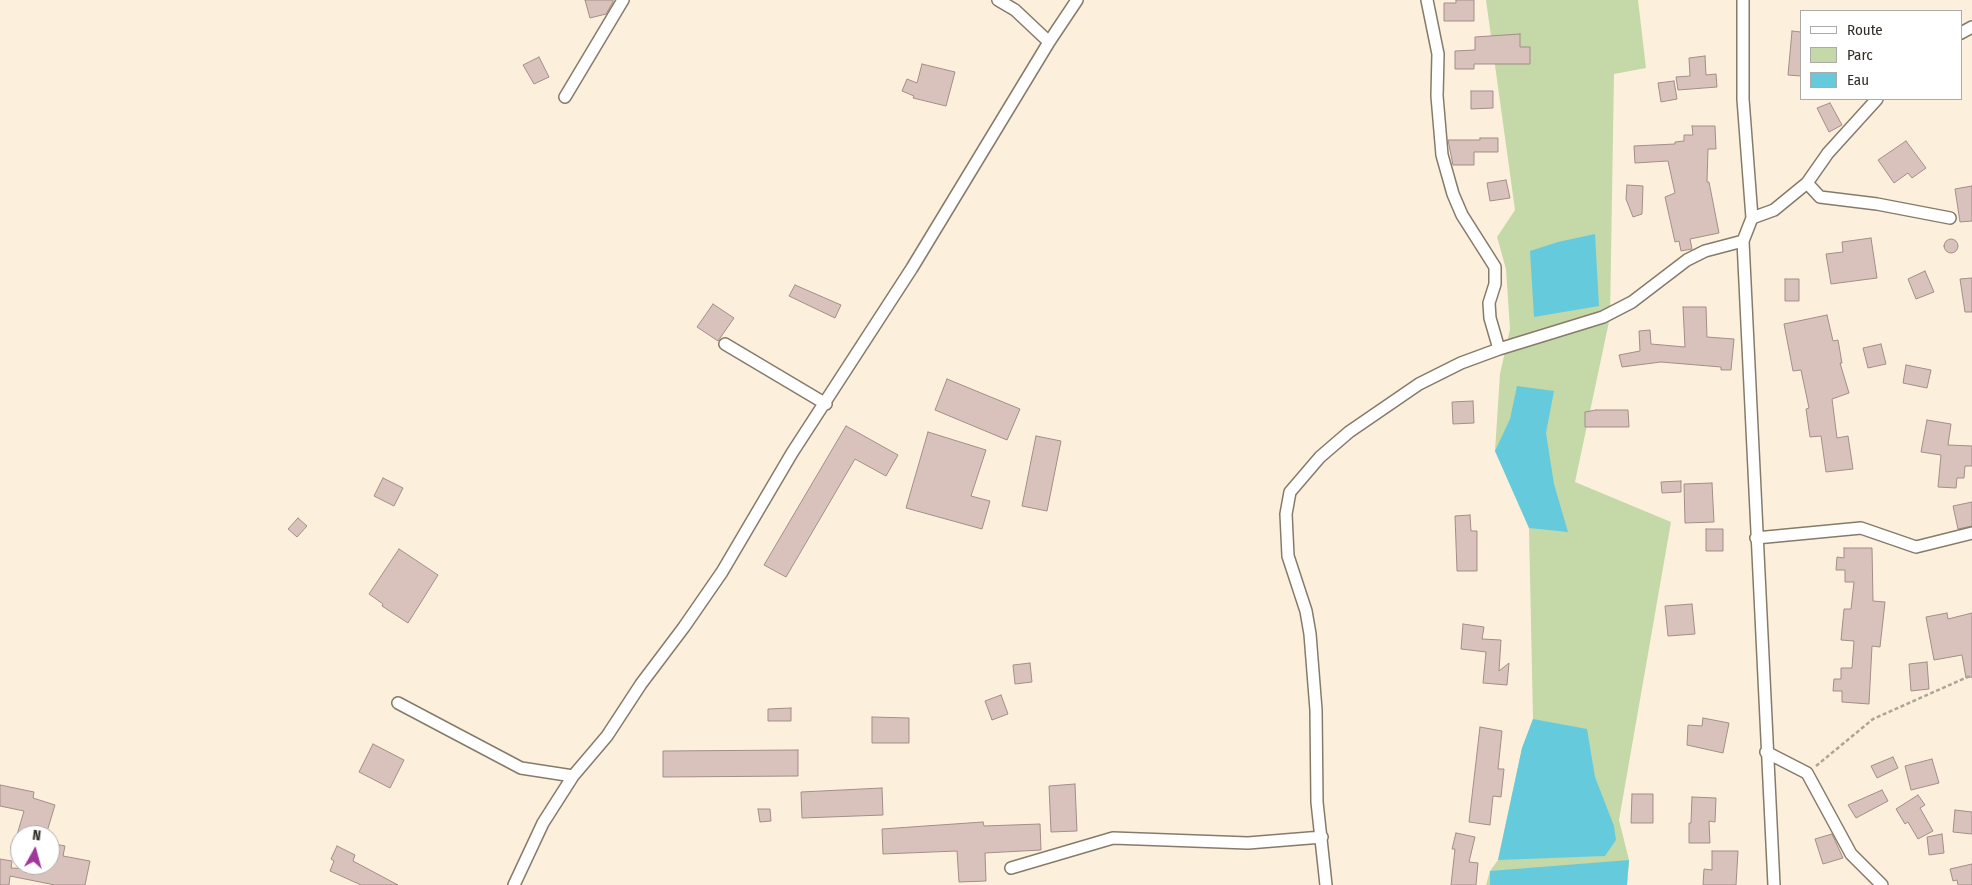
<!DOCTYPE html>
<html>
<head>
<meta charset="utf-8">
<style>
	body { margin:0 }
	#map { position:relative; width:1972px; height:885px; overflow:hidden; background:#fcf0dd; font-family:"Fira Sans Condensed",sans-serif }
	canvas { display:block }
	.legend { position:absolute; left:1800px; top:10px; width:162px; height:90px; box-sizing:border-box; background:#fff; border:1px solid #adaba8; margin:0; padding:6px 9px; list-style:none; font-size:15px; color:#322d26 }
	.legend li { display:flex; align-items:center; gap:10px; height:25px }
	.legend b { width:25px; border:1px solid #adaba8 }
	.north { position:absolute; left:10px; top:825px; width:50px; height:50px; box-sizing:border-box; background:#fff; border:1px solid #adaba8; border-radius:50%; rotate:7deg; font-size:14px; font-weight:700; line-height:20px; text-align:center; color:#322d26 }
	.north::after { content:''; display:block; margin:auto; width:18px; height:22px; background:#a0389b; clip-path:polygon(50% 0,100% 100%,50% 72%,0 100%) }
</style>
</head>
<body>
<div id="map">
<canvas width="1972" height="885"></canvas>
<ul class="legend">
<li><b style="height:6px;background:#fff"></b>Route</li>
<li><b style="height:14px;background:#c5d8a7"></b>Parc</li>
<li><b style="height:14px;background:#65cbdc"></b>Eau</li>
</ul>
<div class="north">N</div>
</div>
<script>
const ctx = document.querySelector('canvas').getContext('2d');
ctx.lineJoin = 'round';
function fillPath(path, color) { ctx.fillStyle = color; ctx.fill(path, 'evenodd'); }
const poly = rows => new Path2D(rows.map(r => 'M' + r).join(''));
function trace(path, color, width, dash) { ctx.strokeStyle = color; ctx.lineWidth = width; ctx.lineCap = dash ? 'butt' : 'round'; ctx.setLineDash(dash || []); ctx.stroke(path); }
const green = poly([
	[1486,0,1638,0,1646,68,1614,74,1610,317,1575,482,1671,522,1619,820,1629,860,1627,885,1486,885,1490,871,1498,860,1522,748,1533,719,1529,528,1495,451,1500,374,1510,329,1506,269,1497,237,1515,210]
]);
const water = poly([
	[1595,234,1599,306,1534,317,1530,251,1558,242],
	[1517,386,1554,391,1546,433,1554,484,1568,532,1529,528,1495,451,1510,419],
	[1533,719,1587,729,1595,777,1614,826,1616,840,1605,856,1498,860,1522,748],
	[1629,860,1627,885,1490,885,1490,871]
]);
const building = poly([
	[585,0,613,0,613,2,606,14,590,18,585,0],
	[1456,0,1474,0,1474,21,1444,21,1444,3,1456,3,1456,0],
	[1792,31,1801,32,1801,76,1788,75,1792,31],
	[1520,34,1520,47,1530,47,1530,64,1474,64,1474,69,1455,69,1455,51,1475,50,1475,37,1520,34],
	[1705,56,1706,75,1716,74,1717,87,1678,90,1676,77,1690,76,1689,58,1705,56],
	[539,57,549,77,534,84,523,65,539,57],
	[922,64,955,72,946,106,913,98,914,96,902,91,907,79,917,83,922,64],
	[1674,81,1677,99,1661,102,1658,83,1674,81],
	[1471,91,1493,91,1493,108,1471,109,1471,91],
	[1830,103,1842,125,1829,132,1817,108,1830,103],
	[1692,126,1715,126,1716,149,1708,149,1707,182,1709,182,1719,233,1690,239,1692,249,1681,251,1679,241,1675,242,1665,197,1675,193,1668,161,1635,163,1634,146,1675,144,1675,142,1684,141,1684,135,1693,135,1692,126],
	[1480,138,1498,138,1498,152,1474,152,1474,165,1453,165,1448,140,1480,140,1480,138],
	[1906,141,1926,168,1912,178,1908,173,1894,183,1878,160,1906,141],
	[1506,180,1510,198,1490,201,1487,183,1506,180],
	[1627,185,1643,186,1642,214,1633,217,1626,199,1627,185],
	[1972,186,1972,221,1960,222,1955,189,1972,186],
	[1871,238,1877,278,1831,284,1826,254,1843,252,1842,242,1871,238],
	'1944 246a7 7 0 1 1 14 0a7 7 0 1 1-14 0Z',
	[1925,271,1934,292,1916,299,1908,279,1925,271],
	[1972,278,1972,312,1965,312,1960,279,1972,278],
	[1785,279,1799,279,1799,301,1785,301,1785,279],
	[795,285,841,305,835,318,789,296,795,285],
	[713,304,734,318,718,341,697,327,713,304],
	[1683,307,1706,307,1707,337,1734,339,1731,370,1721,370,1721,367,1661,362,1622,367,1619,355,1640,351,1639,331,1650,330,1651,344,1685,347,1683,307],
	[1827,315,1833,341,1838,340,1842,363,1840,363,1849,393,1832,399,1837,438,1848,436,1853,469,1826,472,1821,436,1810,437,1806,409,1809,408,1801,370,1793,371,1784,324,1827,315],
	[1881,344,1886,364,1868,368,1863,348,1881,344],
	[1906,365,1931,370,1927,388,1903,383,1906,365],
	[947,379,1020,409,1007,440,935,410,947,379],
	[1473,401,1474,423,1453,424,1452,402,1473,401],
	[1596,410,1628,410,1629,427,1585,427,1585,412,1596,410],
	[1927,420,1951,424,1948,445,1972,446,1972,466,1965,466,1964,478,1957,478,1956,488,1938,487,1941,455,1921,452,1927,420],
	[846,426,898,455,886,476,855,459,786,577,764,565,846,426],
	[928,432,986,450,971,496,990,501,982,529,906,508,928,432],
	[1036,436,1061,441,1047,511,1022,506,1036,436],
	[383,478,403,488,394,506,374,496,383,478],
	[1681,481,1681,492,1662,493,1661,482,1681,481],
	[1712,483,1714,522,1685,523,1684,484,1712,483],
	[1972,502,1972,526,1958,529,1953,506,1972,502],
	[1470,515,1471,531,1477,531,1477,571,1457,571,1455,516,1470,515],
	[298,518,307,526,297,537,288,529,298,518],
	[1706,529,1723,529,1723,551,1706,551,1706,529],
	[1844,548,1872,548,1873,601,1885,602,1880,647,1872,646,1869,704,1842,702,1842,691,1833,691,1834,679,1841,679,1841,668,1852,668,1854,641,1841,640,1844,609,1851,609,1854,582,1845,582,1845,570,1836,570,1837,557,1844,558,1844,548],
	[399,549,438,575,408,623,382,606,383,604,369,594,399,549],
	[1692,604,1695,634,1668,636,1665,606,1692,604],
	[1947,613,1948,619,1972,613,1972,677,1966,678,1962,655,1934,660,1926,617,1947,613],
	[1463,624,1484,627,1482,639,1501,640,1499,671,1509,663,1507,685,1483,683,1486,652,1461,649,1463,624],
	[1927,662,1929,689,1911,691,1909,664,1927,662],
	[1030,663,1032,682,1015,684,1013,665,1030,663],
	[1001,695,1008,714,992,720,985,701,1001,695],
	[791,708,791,721,768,721,768,709,791,708],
	[872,717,909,718,909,743,872,743,872,717],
	[1703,718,1729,723,1723,753,1687,745,1688,725,1702,726,1703,718],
	[1480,727,1502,731,1498,769,1504,769,1501,797,1493,796,1490,825,1469,822,1480,727],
	[373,744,404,760,390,788,359,772,373,744],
	[798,750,798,776,663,777,663,751,798,750],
	[1893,757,1898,768,1877,778,1871,766,1893,757],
	[1932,759,1939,783,1911,790,1905,766,1932,759],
	[1075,784,1077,831,1051,832,1049,786,1075,784],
	[0,785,34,792,33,798,55,805,46,835,17,835,24,811,0,806,0,785],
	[882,788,883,815,802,818,801,792,882,788],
	[1882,790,1888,801,1856,818,1848,805,1882,790],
	[1632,794,1653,794,1653,823,1631,823,1632,794],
	[1918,795,1925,805,1920,808,1933,831,1918,839,1908,822,1905,824,1896,809,1918,795],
	[1692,797,1716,798,1715,822,1709,821,1710,843,1689,843,1689,823,1691,823,1692,797],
	[758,809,770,809,771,821,760,822,758,809],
	[1955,810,1972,812,1972,834,1953,832,1955,810],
	[983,822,984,826,1040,824,1041,850,985,853,986,881,959,882,957,851,883,854,882,829,983,822],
	[1456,833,1475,837,1469,862,1478,863,1476,885,1451,885,1455,849,1452,849,1456,833],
	[1832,834,1843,858,1823,864,1815,839,1832,834],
	[1942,834,1944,853,1929,855,1927,837,1942,834],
	[50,843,65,846,63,856,90,861,85,885,55,885,10,876,9,885,0,885,0,859,12,861,11,868,33,869,33,865,50,865,50,843],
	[337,846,355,855,353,861,398,885,361,885,330,871,334,861,331,859,337,846],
	[1712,851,1738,851,1736,885,1703,885,1704,869,1712,870,1712,851],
	[1972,864,1972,885,1958,885,1957,880,1953,881,1950,869,1972,864]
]);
const path = poly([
	[1816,766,1873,719,1972,675]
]);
const street = poly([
	[998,0,1015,10,1049,42],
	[1427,0,1438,54,1437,96,1442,155,1453,194,1462,215,1495,267,1495,284,1489,303,1490,318,1499,349],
	[1743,0,1743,99,1752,218,1743,241,1774,885],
	[1961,33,1972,27],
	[565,97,623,0],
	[1807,183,1820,197,1877,204,1950,218],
	[1752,218,1774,210,1807,183,1828,153,1877,99],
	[725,344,826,404],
	[1756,538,1861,528,1916,547,1972,533],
	[398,703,521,768,573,776],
	[1766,752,1807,773,1851,854,1882,885],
	[1011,868,1113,838,1248,843,1322,837],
	[514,885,543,823,573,776,607,736,641,684,684,627,722,572,792,453,912,268,1049,42,1077,0],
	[1326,885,1317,802,1316,710,1310,634,1306,611,1288,556,1286,514,1290,492,1320,457,1349,432,1419,384,1461,363,1499,349,1603,317,1632,302,1687,260,1705,251,1743,241]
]);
fillPath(green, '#c5d8a7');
fillPath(water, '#65cbdc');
fillPath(building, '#dac2bc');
trace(building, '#a38d88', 1);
trace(street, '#867b6a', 14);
trace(path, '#aea596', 2.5, [4, 2.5]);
trace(street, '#fff', 11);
</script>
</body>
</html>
